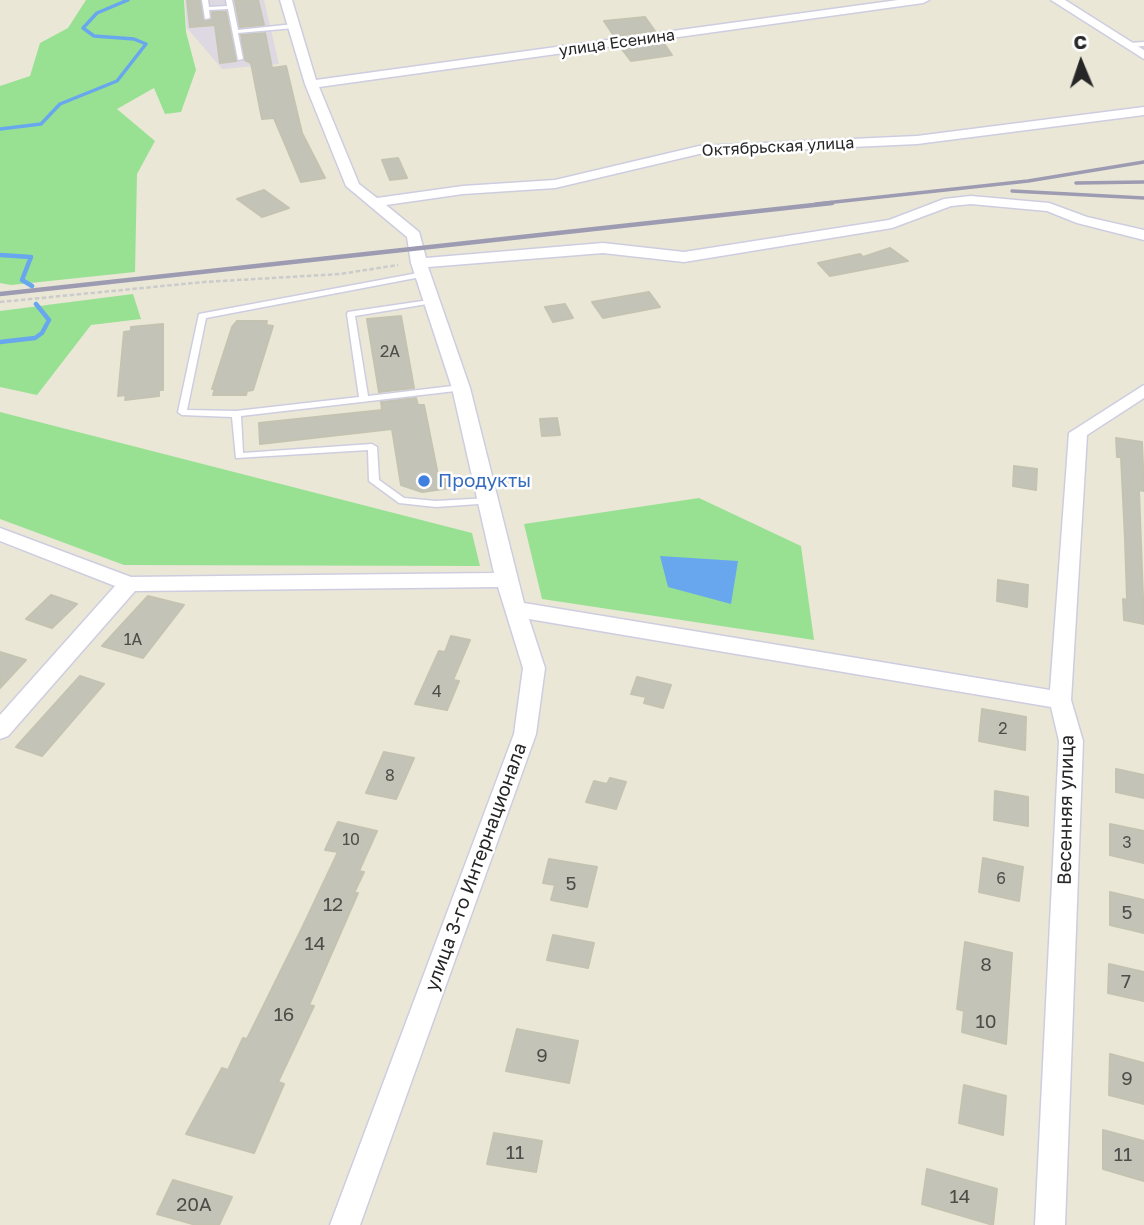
<!DOCTYPE html>
<html>
<head>
<meta charset="utf-8">
<style>
	body { margin:0 }
	#map { position:relative; width:1144px; height:1225px; overflow:hidden; background:#eae7d7; font-family:"Golos Text",sans-serif }
	canvas { display:block }
	.north { position:absolute; left:1046px; top:28px; width:70px; height:70px; -webkit-text-stroke:5px #fff; paint-order:stroke; rotate:358deg; font-size:19px; font-weight:700; line-height:28px; text-align:center; color:#262626 }
	.north::after { content:''; display:block; margin:auto; width:24px; height:32px; background:#262626; clip-path:polygon(50% 0,100% 100%,50% 72%,0 100%) }
</style>
</head>
<body>
<div id="map">
<canvas width="1144" height="1225"></canvas>
<div class="north">С</div>
</div>
<script>
const ctx = document.querySelector('canvas').getContext('2d');
ctx.lineJoin = 'round';
function fillPath(path, color) { ctx.fillStyle = color; ctx.fill(path, 'evenodd'); }
const poly = rows => new Path2D(rows.map(r => 'M' + r).join(''));
function trace(path, color, width, dash) { ctx.strokeStyle = color; ctx.lineWidth = width; ctx.lineCap = dash ? 'butt' : 'round'; ctx.setLineDash(dash || []); ctx.stroke(path); }
function drawText(font, color, halo, rows, align = 'center') {
  ctx.font = font + ' "Golos Text",sans-serif'; ctx.lineWidth = 5; ctx.setLineDash([]); ctx.textBaseline = 'middle'; ctx.strokeStyle = halo; ctx.fillStyle = color; for (const [text, x, y, turn = 0] of rows) {
    ctx.save(); ctx.translate(x, y); ctx.rotate((+turn || 0) * Math.PI / 180); ctx.textAlign = isNaN(turn) ? turn : align; if (halo) ctx.strokeText(text, 0, 0); ctx.fillText(text, 0, 0); ctx.restore();
  }
}
const industrial = poly([
	[185,0,264,0,279,64,222,69,187,28]
]);
const green = poly([
	[86,0,184,0,186,32,196,70,181,112,165,114,154,88,117,109,155,141,137,174,135,272,11,285,0,283,0,86,30,76,40,43,68,28],
	[133,294,141,319,91,325,37,395,0,387,0,311],
	[0,412,472,533,480,566,124,565,0,519],
	[699,498,801,546,814,640,542,599,524,524]
]);
const water = poly([
	[660,556,738,561,731,604,668,587]
]);
const streamFar1 = poly([
	[0,129,41,124,60,104,117,81,146,44,134,39,94,36,83,28,97,13,128,0]
]);
const stream = poly([
	[0,255,31,257,22,280,32,286],
	[0,342,35,338,42,333,49,320,36,304]
]);
const building = poly([
	[187,0,200,0,204,21,212,20,212,12,226,12,236,61,220,63,215,25,190,27,187,0],
	[235,0,258,0,264,25,240,27,235,0],
	[645,17,655,31,614,36,604,21,645,17],
	[265,33,272,68,286,66,302,133,325,178,301,182,274,118,262,119,251,63,245,60,241,35,265,33],
	[663,42,672,55,631,61,621,48,663,42],
	[398,158,407,178,390,180,382,160,398,158],
	[264,190,289,208,262,217,237,199,264,190],
	[890,248,908,261,830,276,818,263,860,254,863,257,890,248],
	[649,292,660,307,603,318,592,302,649,292],
	[565,304,573,318,553,322,545,307,565,304],
	[401,316,414,388,379,392,367,319,401,316],
	[237,321,267,321,266,325,273,326,253,390,247,391,246,395,213,395,215,389,212,389,232,327,237,321],
	[163,324,163,390,159,390,159,396,125,400,126,395,118,396,124,332,131,331,131,327,163,324],
	[416,398,418,405,424,405,438,475,449,474,451,488,422,492,401,485,392,429,260,444,259,423,382,410,381,402,416,398],
	[557,418,560,435,542,436,540,419,557,418],
	[1116,438,1142,442,1144,491,1139,490,1144,624,1124,620,1123,599,1127,600,1125,539,1121,457,1117,457,1116,438],
	[1014,466,1037,469,1036,490,1013,486,1014,466],
	[998,580,1028,585,1027,607,997,601,998,580],
	[51,595,77,604,52,628,26,619,51,595],
	[148,596,184,605,143,658,102,646,148,596],
	[451,636,470,640,453,680,459,681,447,710,415,704,439,651,445,652,451,636],
	[0,652,26,660,0,688,0,652],
	[80,676,104,684,42,756,16,747,80,676],
	[637,677,671,685,663,708,644,703,646,697,631,694,637,677],
	[982,709,1026,717,1025,750,979,741,982,709],
	[384,752,414,758,396,799,366,793,384,752],
	[1116,769,1144,775,1144,798,1116,792,1116,769],
	[610,778,626,782,616,809,586,802,594,781,607,784,610,778],
	[995,791,1028,797,1028,826,994,820,995,791],
	[338,822,377,831,359,871,364,872,354,893,358,893,309,1005,314,1006,278,1082,284,1084,254,1153,186,1134,222,1068,228,1070,243,1038,247,1039,303,926,338,852,325,850,338,822],
	[1110,824,1144,831,1144,863,1110,855,1110,824],
	[983,858,1023,867,1019,901,979,892,983,858],
	[549,859,597,867,587,907,551,900,555,885,543,883,549,859],
	[1110,892,1144,900,1144,933,1110,925,1110,892],
	[553,935,594,943,588,968,547,960,553,935],
	[965,942,1012,953,1006,1044,962,1032,964,1011,957,1009,965,942],
	[1109,964,1144,972,1144,1001,1108,993,1109,964],
	[517,1029,578,1041,569,1083,506,1071,517,1029],
	[1110,1054,1144,1063,1144,1104,1109,1095,1110,1054],
	[964,1085,1006,1096,1003,1135,959,1123,964,1085],
	[1103,1130,1144,1141,1144,1181,1103,1169,1103,1130],
	[494,1133,542,1141,536,1172,487,1164,494,1133],
	[927,1169,997,1189,993,1225,922,1204,927,1169],
	[173,1180,232,1197,219,1225,196,1225,157,1214,173,1180]
]);
const path = poly([
	[0,302,204,282,340,274,398,265]
]);
const lane = poly([
	[202,0,208,0,209,7,227,6,226,0,232,0,238,30,294,24,297,26,294,28,238,33,243,59,238,60,228,9,209,10,210,18,205,19,202,0],
	[1144,42,1144,46,1128,47,1125,45,1128,43,1144,42],
	[423,272,426,272,426,276,206,318,187,410,236,411,359,397,347,314,348,312,436,299,436,303,433,303,355,316,368,396,461,385,465,388,464,390,241,416,243,453,372,444,377,447,379,480,404,498,436,501,489,498,492,499,494,501,492,503,436,507,399,503,369,481,368,450,236,458,232,417,182,415,178,412,199,314,423,272]
]);
const street = poly([
	[280,0,292,0,316,80,898,0,929,0,923,3,319,87,359,184,377,198,463,186,555,180,699,146,917,136,1144,107,1144,115,917,144,699,154,555,188,463,194,386,205,419,232,426,258,603,243,684,252,889,220,944,199,971,196,1049,203,1087,217,1144,230,1144,240,1077,223,1047,211,971,204,951,206,892,228,684,262,603,253,428,267,470,388,524,603,1050,690,1069,433,1144,385,1144,398,1087,435,1071,700,1083,741,1065,1225,1035,1225,1059,741,1051,707,529,619,545,668,536,734,360,1225,330,1225,514,734,523,668,498,587,135,591,8,736,0,739,0,715,115,586,0,541,0,528,131,577,494,573,452,388,411,263,407,237,346,186,305,84,280,0],
	[1051,0,1065,0,1144,50,1144,59,1051,0]
]);
const railFar1 = poly([
	[1076,183,1144,182],
	[1012,191,1144,198],
	[816,204,1028,181,1144,162]
]);
const rail = poly([
	[0,294,832,203]
]);
const markers = [
	[424,481,7,"#3f7fe0"]
];
const farStreetnames = [
	["улица Есенина",617,43,-8],
	["Октябрьская улица",778,147,-3]
];
const numberNames = [
	["2А",390,352],
	["1А",133,640],
	["4",437,692],
	["2",1003,729],
	["8",390,776],
	["10",351,840],
	["3",1127,843],
	["6",1001,879]
];
const shopNames = [
	["Продукты",438,481]
];
const streetNames = [
	["Весенняя улица",1066,810,-89],
	["улица 3-го Интернационала",476,867,-70]
];
const nearNumbernames = [
	["5",571,884],
	["12",333,905],
	["5",1127,913],
	["14",315,944],
	["8",986,965],
	["7",1126,982],
	["16",284,1015],
	["10",986,1022],
	["9",542,1056],
	["9",1127,1079],
	["11",515,1153],
	["11",1123,1155],
	["14",960,1197],
	["20А",194,1205]
];
fillPath(industrial, '#ddd8e1');
fillPath(green, '#98e193');
fillPath(water, '#68a7ed');
trace(streamFar1, '#68a7ed', 3.5);
trace(stream, '#68a7ed', 4.5);
fillPath(building, '#c4c3b7');
trace(building, '#c4c3b1', 2);
trace(lane, '#cecde0', 3);
trace(street, '#cecde0', 3);
trace(path, '#cbcbcb', 2.5, [4.5, 2.5]);
fillPath(lane, '#fff');
fillPath(street, '#fff');
trace(railFar1, '#9d9bb1', 3.5);
trace(rail, '#9d9bb1', 4.5);
for (const [x, y, r, color] of markers) { const dot = new Path2D(); dot.arc(x, y, r, 0, 2 * Math.PI); ctx.fillStyle = color; ctx.fill(dot); trace(dot, '#fff', 2.5); }
drawText('16px', '#262626', '#fff', farStreetnames);
drawText('16px', '#4e4d4a', null, numberNames);
drawText('19px', '#366cbe', '#fff', shopNames, 'left');
drawText('19px', '#262626', '#fff', streetNames);
drawText('19px', '#4e4d4a', null, nearNumbernames);
</script>
</body>
</html>
